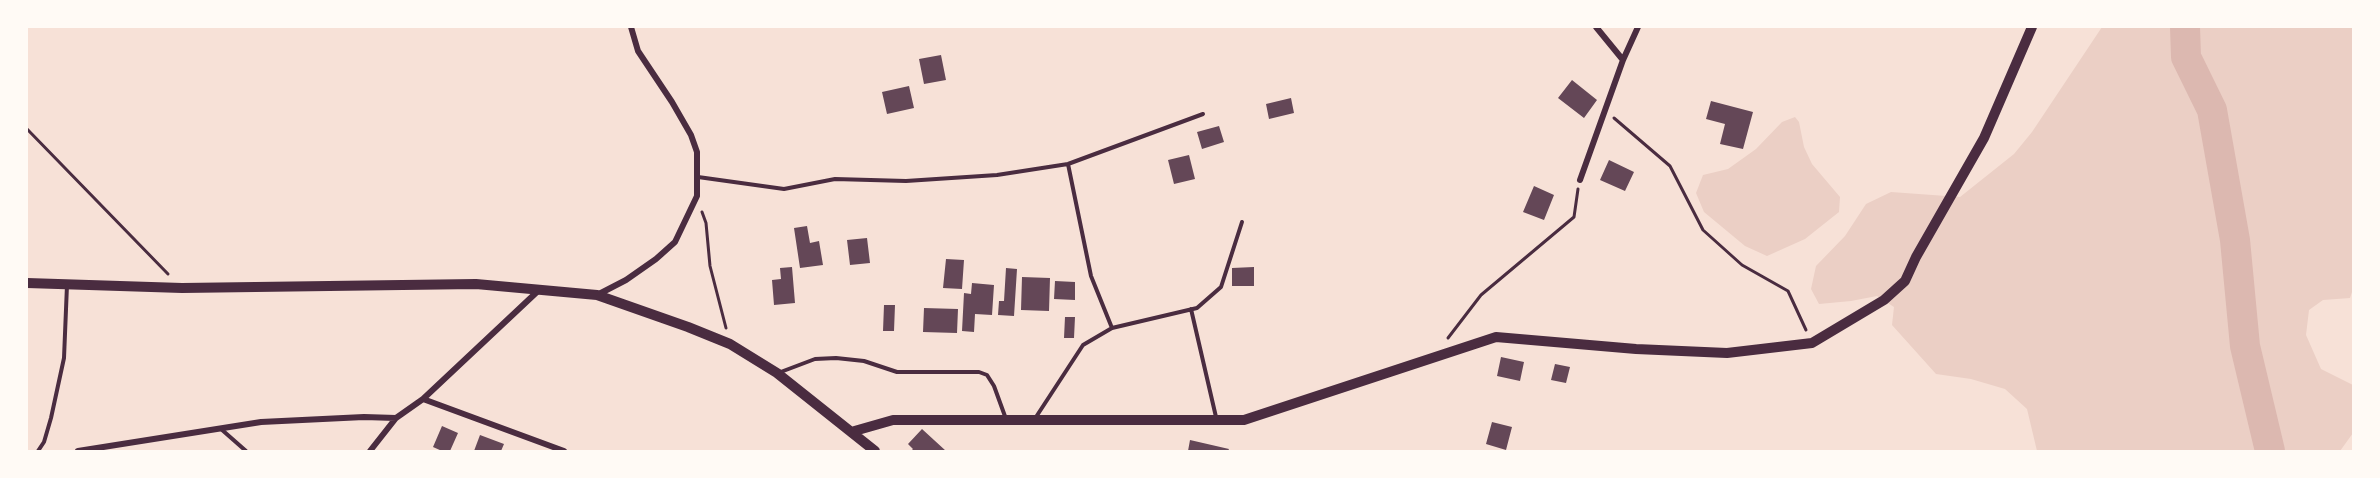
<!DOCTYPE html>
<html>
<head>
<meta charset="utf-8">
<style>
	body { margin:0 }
	#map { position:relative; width:2380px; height:478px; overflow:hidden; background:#f7e1d7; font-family:Raleway,sans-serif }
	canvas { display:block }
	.frame { position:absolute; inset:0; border:28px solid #fffaf5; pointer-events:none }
</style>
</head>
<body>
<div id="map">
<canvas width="2380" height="478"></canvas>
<div class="frame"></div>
</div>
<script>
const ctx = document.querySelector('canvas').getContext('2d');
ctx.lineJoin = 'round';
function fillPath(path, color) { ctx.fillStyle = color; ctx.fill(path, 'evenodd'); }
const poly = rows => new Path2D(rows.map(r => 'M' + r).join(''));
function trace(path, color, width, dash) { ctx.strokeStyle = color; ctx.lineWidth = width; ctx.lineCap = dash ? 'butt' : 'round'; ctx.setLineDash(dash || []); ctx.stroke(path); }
const green = poly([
	[2102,27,2353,27,2353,289,2350,298,2323,300,2309,310,2306,335,2321,369,2353,385,2353,433,2340,451,2037,451,2027,409,2005,389,1971,379,1936,374,1892,325,1894,307,1877,296,1851,301,1819,304,1811,289,1816,266,1845,236,1866,204,1891,192,1960,197,2014,154,2032,132],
	[1795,117,1799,122,1804,147,1812,164,1840,197,1839,212,1805,239,1767,256,1745,246,1704,212,1696,193,1703,175,1728,169,1756,149,1782,122]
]);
const river = poly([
	[2185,27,2186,57,2212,110,2235,240,2245,346,2270,451]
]);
const building = poly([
	[941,55,946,80,924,84,919,59],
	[1572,80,1597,100,1584,118,1558,98],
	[909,86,914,108,887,114,882,92],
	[1291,98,1294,113,1269,119,1266,104],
	[1711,101,1753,112,1743,149,1720,144,1725,124,1706,119],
	[1219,126,1224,142,1202,149,1197,132],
	[1189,155,1195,179,1174,184,1168,160],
	[1609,160,1634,172,1625,191,1600,180],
	[1534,186,1554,195,1544,220,1523,212],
	[807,226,810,243,819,241,823,265,800,268,794,228],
	[867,238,870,263,850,265,847,240],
	[946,259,964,260,962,289,943,288],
	[792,267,795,303,774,305,772,280,781,279,780,268],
	[1254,267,1254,286,1232,286,1232,268],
	[1006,268,1017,269,1014,316,998,315,999,301,1004,301],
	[1022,277,1050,278,1049,311,1021,310],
	[1055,281,1075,282,1075,300,1054,299],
	[972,283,994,285,992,315,975,314,974,332,962,331,964,293,971,294],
	[884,305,895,305,894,331,883,331],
	[924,308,958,309,957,333,923,332],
	[1065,317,1075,317,1074,338,1064,338],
	[1501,357,1524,362,1520,381,1497,376],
	[1555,364,1570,367,1566,383,1551,380],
	[1492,422,1512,427,1506,450,1486,444],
	[442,426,458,433,450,451,442,451,433,447],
	[922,429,946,451,911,451,913,449,908,444],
	[480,435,504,444,501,451,474,451],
	[1190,440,1229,449,1228,451,1188,451]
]);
const path = poly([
	[1614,118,1670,166,1703,230,1742,265,1788,291,1806,330],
	[27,129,168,274],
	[702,212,706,223,710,266,726,328],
	[1448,338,1481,295,1574,217,1578,189]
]);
const service = poly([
	[1068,164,1091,276,1112,328],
	[698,177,784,189,835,179,906,181,997,175,1068,164,1203,114],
	[1191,309,1216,417],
	[778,373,815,359,836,358,864,361,897,372,979,372,987,375,994,386,1006,419],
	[1036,417,1083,345,1112,328,1197,308,1221,287,1242,222],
	[221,429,246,451],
	[38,451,44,442,51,418,64,358,67,285]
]);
const minor = poly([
	[1596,27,1623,60],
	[1580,180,1623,60,1638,27],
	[597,295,626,280,656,259,675,242,697,196,697,152,691,135,672,102,638,51,631,27],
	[423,399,564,451],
	[78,451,261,422,364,417,396,418],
	[370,451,396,418,423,399,538,291]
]);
const tertiary = poly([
	[27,283,182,288,476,284,597,295,688,327,730,344,777,373,875,451],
	[851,432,893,420,1244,420,1496,337,1636,349,1727,353,1812,343,1884,300,1905,281,1916,257,1984,138,2032,27]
]);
fillPath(green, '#ebcfc5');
trace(river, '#dcb8b0', 30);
fillPath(building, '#644757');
trace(path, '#4a2c40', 3);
trace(service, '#4a2c40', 4);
trace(minor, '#4a2c40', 6);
trace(tertiary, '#4a2c40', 10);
</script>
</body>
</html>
